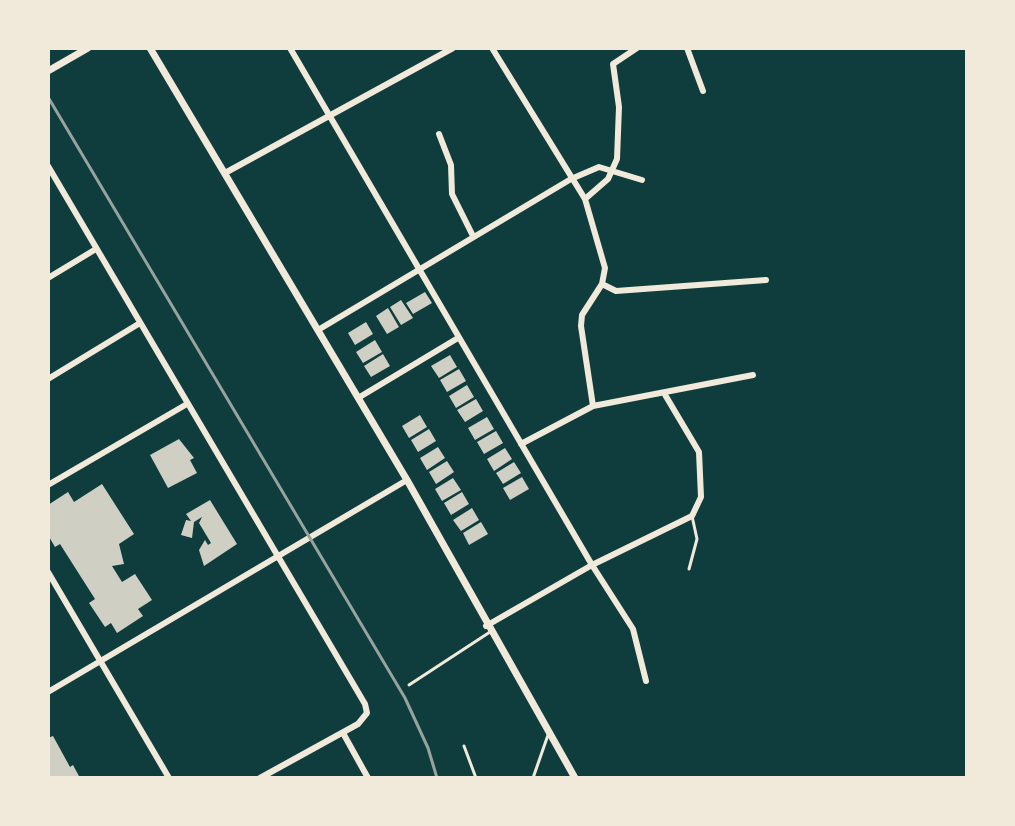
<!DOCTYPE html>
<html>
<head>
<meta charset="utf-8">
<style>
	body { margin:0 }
	#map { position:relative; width:1015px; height:826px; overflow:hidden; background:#0f3d3e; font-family:"Titillium Web",sans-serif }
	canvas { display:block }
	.frame { position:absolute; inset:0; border:50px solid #f1e9da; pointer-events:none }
</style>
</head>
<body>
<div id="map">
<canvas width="1015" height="826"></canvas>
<div class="frame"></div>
</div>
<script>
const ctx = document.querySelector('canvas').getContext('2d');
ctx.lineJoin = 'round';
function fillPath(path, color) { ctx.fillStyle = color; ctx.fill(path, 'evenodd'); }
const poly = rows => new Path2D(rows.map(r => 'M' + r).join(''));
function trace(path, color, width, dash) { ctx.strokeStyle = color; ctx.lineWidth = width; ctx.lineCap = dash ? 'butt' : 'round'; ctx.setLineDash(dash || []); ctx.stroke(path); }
const building = poly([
	[425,292,432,303,413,314,406,303],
	[401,300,413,318,401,325,390,307],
	[388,308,399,327,387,334,376,316],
	[366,322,373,334,355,345,348,333],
	[375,340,382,352,363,363,356,352],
	[383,354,390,366,371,377,364,366],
	[450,355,457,367,439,378,431,366],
	[459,369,466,381,447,392,440,380],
	[467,385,474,397,456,408,449,396],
	[476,399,483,411,465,422,457,410],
	[420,415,427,427,409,438,402,426],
	[487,417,494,429,475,440,468,428],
	[429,429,436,441,418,452,411,440],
	[496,431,503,443,484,454,477,442],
	[179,439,194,458,190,460,197,473,168,488,150,455],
	[438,447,445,458,427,470,420,458],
	[505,448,512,459,494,471,487,459],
	[447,461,454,472,436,484,429,472],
	[514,462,521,473,503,484,496,473],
	[522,477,529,489,510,500,503,488],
	[453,478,461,490,442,501,435,489],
	[102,484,134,534,119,544,124,564,112,566,122,582,135,574,152,600,138,609,143,616,117,633,111,623,105,627,89,603,95,599,60,544,55,547,48,535,48,505,68,492,74,502],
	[462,492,469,504,451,515,444,503],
	[210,500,237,544,204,566,199,550,205,540,208,545,211,543,199,523,202,517,194,522,192,538,181,535,186,520,191,521,186,514],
	[472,508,479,520,461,531,453,520],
	[481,522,488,534,469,545,463,533],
	[53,736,70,767,73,765,80,778,48,778,48,738]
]);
const service = poly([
	[689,569,697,539,692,516],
	[409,685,490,632],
	[464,746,476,778],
	[533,778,548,735]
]);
const minor = poly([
	[290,48,592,565,633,629,646,681],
	[492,48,585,199,605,268,602,284,582,315,581,326,593,406],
	[687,48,703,91],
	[439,134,451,165,452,194,473,236],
	[48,166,365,704,367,713,358,724,260,778],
	[225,173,453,48],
	[585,199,608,179,617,159,619,107,613,64,637,48],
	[48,278,96,249],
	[602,284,616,291,766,280],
	[318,330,571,179,599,167,642,180],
	[48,379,140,323],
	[358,398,458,338],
	[521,444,593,406,753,375],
	[48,485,187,404],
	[48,572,169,778],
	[486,626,592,565,692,516,701,497,699,452,664,393],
	[48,692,407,480],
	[343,733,368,778]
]);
const tertiary = poly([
	[150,48,407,480,575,778],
	[48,71,88,48]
]);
const rail = poly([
	[48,97,405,698,428,748,437,778]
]);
fillPath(building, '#cfcfc3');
trace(service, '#f1e9da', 3);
trace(minor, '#f1e9da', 6);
trace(tertiary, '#f1e9da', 7);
trace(rail, '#97a49c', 3);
</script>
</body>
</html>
